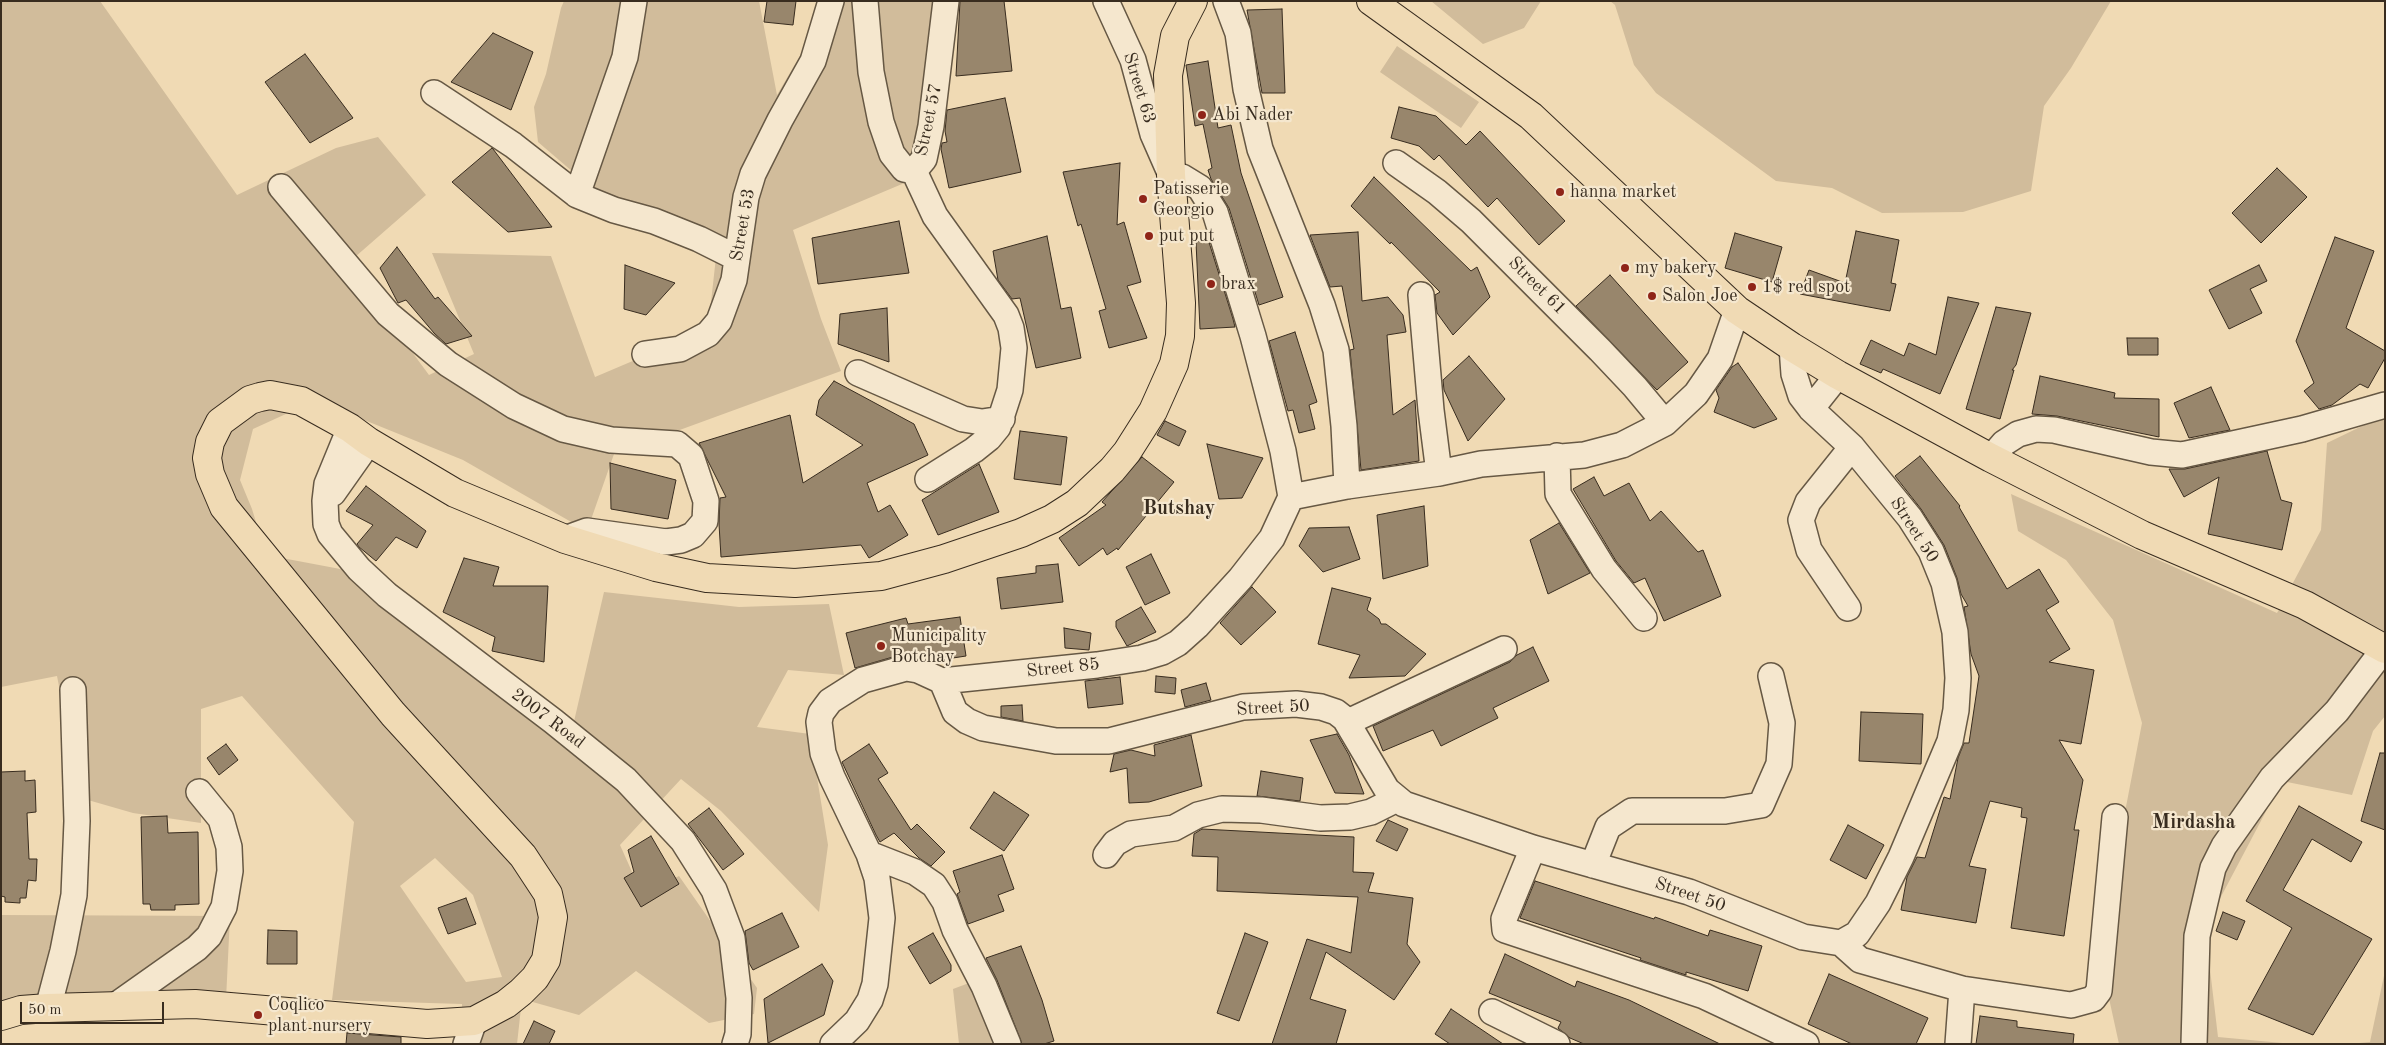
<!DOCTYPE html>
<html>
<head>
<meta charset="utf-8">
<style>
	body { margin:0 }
	#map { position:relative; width:2386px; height:1045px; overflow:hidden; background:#f0dab4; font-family:"Old Standard TT",serif }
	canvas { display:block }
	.frame { position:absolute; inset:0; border:2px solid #382c1f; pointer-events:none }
	.scale { position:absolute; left:20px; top:1002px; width:144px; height:22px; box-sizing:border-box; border:2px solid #382c1f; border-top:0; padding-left:6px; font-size:15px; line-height:18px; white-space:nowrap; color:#382c1f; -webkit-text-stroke:4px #f5e7ce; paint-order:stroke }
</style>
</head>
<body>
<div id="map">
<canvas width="2386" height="1045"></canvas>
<div class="frame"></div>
<div class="scale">50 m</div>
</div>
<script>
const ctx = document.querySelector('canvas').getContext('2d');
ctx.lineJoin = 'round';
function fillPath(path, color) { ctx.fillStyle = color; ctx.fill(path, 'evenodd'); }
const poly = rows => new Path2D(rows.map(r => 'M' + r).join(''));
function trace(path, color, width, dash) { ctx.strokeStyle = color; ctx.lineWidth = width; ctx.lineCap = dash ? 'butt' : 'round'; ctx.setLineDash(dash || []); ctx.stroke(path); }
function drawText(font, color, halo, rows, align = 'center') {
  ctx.font = font + ' "Old Standard TT",serif'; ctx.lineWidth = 4.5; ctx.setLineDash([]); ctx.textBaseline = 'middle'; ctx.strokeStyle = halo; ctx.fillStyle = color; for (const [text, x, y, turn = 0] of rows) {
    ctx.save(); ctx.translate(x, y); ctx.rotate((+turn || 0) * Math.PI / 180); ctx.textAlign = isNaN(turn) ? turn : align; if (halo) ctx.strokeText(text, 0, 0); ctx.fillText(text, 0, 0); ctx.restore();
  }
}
const green = poly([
	[1,1,100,1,237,195,336,148,378,137,426,195,347,264,429,375,474,354,432,253,551,256,595,377,708,329,716,257,608,206,587,184,538,142,534,107,546,74,561,8,564,1,759,1,777,95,832,1,939,1,921,176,793,230,821,319,841,371,614,454,587,531,463,460,342,411,288,413,253,429,240,480,252,509,266,555,388,578,572,730,604,592,739,607,829,604,844,675,788,670,757,727,810,734,828,845,819,912,721,811,681,779,620,845,642,894,679,876,757,988,754,1014,709,1023,636,971,579,1015,522,999,517,1044,462,1044,462,1004,332,1000,354,822,242,696,201,709,201,823,133,813,81,798,57,676,1,687],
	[435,858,473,895,502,977,466,982,400,886],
	[1431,1,1541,1,1524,28,1483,44],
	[1610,1,2111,1,2071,68,2044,106,2031,191,1963,212,1882,213,1832,188,1776,181,1656,93,1634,65,1615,5],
	[1397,46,1479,102,1461,128,1380,72],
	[2385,415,2385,716,2373,731,2352,795,2282,781,2205,927,2218,1037,2293,1044,2119,1044,2105,980,2117,854,2142,723,2113,620,2066,560,2018,531,2011,494,2277,613,2321,530,2327,443],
	[1,915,230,916,226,1000,1,1023],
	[2385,971,2385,1044,2348,1044,2370,1042],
	[977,980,1003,1044,959,1044,953,989]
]);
const building = poly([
	[767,1,796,1,793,25,764,22,767,1],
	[960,1,1004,1,1012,71,956,76,960,1],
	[1282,9,1285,93,1262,93,1247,10,1282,9],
	[493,33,533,52,511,110,451,82,493,33],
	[305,54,353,118,310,143,265,82,305,54],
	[1208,61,1218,128,1231,125,1241,173,1283,297,1259,305,1229,208,1211,179,1208,170,1212,168,1203,124,1195,126,1186,65,1208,61],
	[1005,98,1021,172,949,188,941,149,942,143,947,142,945,131,947,110,1005,98],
	[1399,107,1436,116,1466,145,1480,131,1565,221,1539,245,1497,198,1488,207,1439,155,1434,160,1419,146,1391,138,1399,107],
	[492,148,493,149,552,227,508,232,452,182,492,148],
	[1120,163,1117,225,1124,222,1141,282,1127,286,1147,338,1109,348,1099,311,1106,309,1081,224,1078,226,1063,172,1120,163],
	[2277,168,2307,197,2261,243,2232,213,2277,168],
	[1374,177,1471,271,1477,267,1490,297,1453,335,1437,313,1435,295,1440,292,1391,242,1390,244,1351,206,1374,177],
	[899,221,909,273,818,284,812,238,899,221],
	[1856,231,1899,240,1891,283,1896,284,1890,311,1800,294,1809,270,1845,283,1856,231],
	[1358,232,1362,301,1388,297,1403,315,1406,332,1387,335,1393,415,1415,400,1419,461,1361,470,1350,350,1354,349,1342,286,1330,287,1310,235,1358,232],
	[1735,233,1782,247,1772,282,1725,268,1735,233],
	[1047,236,1061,309,1071,307,1081,358,1036,368,1020,298,1012,299,998,280,993,251,1047,236],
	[2335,237,2374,251,2346,328,2385,351,2385,358,2368,388,2360,384,2332,405,2319,409,2304,391,2314,383,2296,341,2335,237],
	[1208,239,1233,319,1235,327,1200,329,1196,242,1208,239],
	[397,247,435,299,438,297,472,336,446,344,434,333,406,300,398,303,380,268,397,247],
	[625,265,675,283,646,315,624,309,625,265],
	[2259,265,2267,281,2250,289,2262,313,2229,329,2209,290,2259,265],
	[1610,275,1688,362,1657,390,1576,306,1610,275],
	[1948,297,1979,303,1940,394,1883,369,1881,373,1860,364,1871,340,1904,356,1909,343,1936,355,1948,297],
	[1996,307,2031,313,2016,365,2012,370,2014,370,2000,419,1966,409,1996,307],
	[887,308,889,362,838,344,840,314,887,308],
	[1295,332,1317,402,1309,405,1315,429,1299,433,1293,410,1288,411,1269,341,1295,332],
	[2127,338,2158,338,2158,355,2128,355,2127,338],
	[1469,356,1505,399,1468,441,1444,390,1443,380,1469,356],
	[1738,363,1777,419,1754,428,1714,412,1719,398,1716,390,1732,367,1738,363],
	[2040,376,2115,393,2114,398,2159,399,2159,437,2057,416,2032,414,2040,376],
	[834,381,914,424,928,455,867,483,878,512,890,505,908,535,869,558,861,545,721,557,719,524,720,498,726,497,699,443,790,415,803,483,863,445,816,415,819,400,834,381],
	[2211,387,2230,430,2189,438,2174,403,2211,387],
	[1165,421,1186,431,1179,446,1157,435,1165,421],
	[1020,431,1067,437,1061,485,1014,479,1020,431],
	[1207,444,1263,458,1242,498,1219,499,1207,444],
	[2267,451,2281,500,2292,503,2282,550,2208,534,2219,477,2184,497,2169,469,2185,469,2267,451],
	[1920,456,1960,506,1959,507,2007,589,2039,569,2059,602,2046,610,2070,649,2049,662,2094,670,2081,744,2059,740,2083,780,2074,830,2079,830,2064,936,2011,928,2027,818,2021,817,2022,808,1990,801,1969,866,1986,869,1976,923,1901,910,1907,877,1917,857,1925,858,1944,797,1950,799,1958,758,1964,743,1969,743,1979,676,1971,654,1964,607,1968,606,1961,594,1957,578,1944,545,1921,509,1895,476,1920,456],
	[1142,457,1174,482,1118,550,1117,548,1107,555,1103,548,1079,566,1059,538,1106,505,1102,502,1142,457],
	[610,463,676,480,668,519,611,509,610,463],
	[979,464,999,512,938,535,922,500,979,464],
	[1594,477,1604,496,1629,483,1650,521,1661,511,1698,552,1703,550,1721,596,1664,621,1645,578,1634,583,1616,561,1573,489,1594,477],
	[366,486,426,531,417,548,396,537,376,561,359,547,357,544,373,525,346,511,366,486],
	[1424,506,1428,566,1383,579,1377,515,1424,506],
	[1559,523,1590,573,1548,594,1530,540,1559,523],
	[1349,527,1360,559,1323,572,1299,546,1309,528,1349,527],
	[1151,554,1170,593,1145,605,1126,567,1151,554],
	[464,558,499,567,493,586,548,586,544,662,492,651,495,637,443,612,464,558],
	[1058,564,1063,602,1001,609,997,578,1036,573,1036,566,1058,564],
	[1252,587,1276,612,1241,645,1220,623,1252,587],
	[1332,588,1371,598,1367,610,1379,619,1381,624,1386,624,1426,654,1405,676,1349,678,1360,655,1318,644,1332,588],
	[1141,607,1156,632,1127,646,1116,627,1116,621,1141,607],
	[960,617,966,656,933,661,932,655,924,657,903,654,855,668,846,633,906,618,908,624,960,617],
	[1064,628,1091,633,1089,650,1065,648,1064,628],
	[1533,647,1549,681,1493,708,1498,718,1441,746,1433,730,1383,751,1373,726,1510,662,1517,655,1533,647],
	[1156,676,1176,678,1175,694,1155,692,1156,676],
	[1120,677,1123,704,1088,708,1085,681,1120,677],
	[1206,683,1211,700,1185,707,1181,690,1206,683],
	[1022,705,1023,721,1001,717,1001,706,1022,705],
	[1861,712,1923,714,1921,764,1859,761,1861,712],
	[1337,734,1349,755,1364,794,1335,793,1310,740,1337,734],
	[1191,735,1202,786,1149,802,1129,803,1127,768,1110,772,1114,754,1131,750,1155,756,1154,745,1191,735],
	[226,744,238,760,219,775,207,758,226,744],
	[869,744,888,773,878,779,911,830,917,824,945,852,931,866,919,858,894,833,880,842,876,835,842,762,869,744],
	[2380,753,2385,753,2385,830,2361,821,2380,753],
	[25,771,25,781,35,780,36,812,27,813,29,859,37,859,36,881,28,880,26,898,20,898,20,903,5,902,5,897,1,896,1,772,25,771],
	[1261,771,1303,778,1300,801,1257,796,1261,771],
	[994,792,1029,815,1004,851,970,828,994,792],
	[2299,806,2362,842,2351,862,2312,839,2283,890,2372,939,2313,1035,2248,1009,2292,928,2246,901,2299,806],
	[709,808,744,854,723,870,688,824,709,808],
	[167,816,168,833,198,832,199,904,175,905,175,910,151,910,150,904,143,904,141,817,167,816],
	[1388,820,1408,829,1397,851,1376,841,1388,820],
	[1848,825,1884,845,1866,879,1830,860,1848,825],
	[1202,829,1354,837,1353,872,1374,873,1368,892,1413,898,1407,944,1420,962,1394,1000,1326,952,1310,999,1346,1010,1336,1044,1272,1044,1307,939,1351,953,1358,897,1217,891,1218,857,1192,856,1194,834,1202,829],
	[651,836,679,884,641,907,624,878,634,872,628,850,651,836],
	[1002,855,1014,889,998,895,1004,911,968,924,957,894,960,892,953,871,1002,855],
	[1535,881,1654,919,1655,917,1708,936,1710,930,1762,946,1748,991,1686,972,1686,975,1640,960,1641,958,1520,918,1535,881],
	[466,898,476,924,448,934,438,908,466,898],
	[2223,912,2245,921,2237,940,2216,931,2223,912],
	[782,913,799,947,753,970,749,963,745,931,782,913],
	[268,930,297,931,297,964,267,964,268,930],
	[933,933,951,965,951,971,930,984,908,947,933,933],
	[1245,933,1268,942,1239,1021,1217,1013,1245,933],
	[1021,946,1042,1000,1054,1041,1044,1044,1022,1044,997,980,986,958,1021,946],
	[1505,954,1575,987,1577,981,1629,1000,1720,1044,1584,1044,1570,1038,1558,1028,1561,1022,1489,993,1505,954],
	[822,964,833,981,824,1015,768,1043,764,999,822,964],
	[1829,974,1928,1018,1916,1044,1852,1044,1808,1024,1829,974],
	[1451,1009,1503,1044,1450,1044,1435,1034,1451,1009],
	[1980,1016,2017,1021,2017,1027,2074,1034,2073,1044,1976,1044,1980,1016],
	[534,1021,555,1031,549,1044,523,1044,534,1021],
	[347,1033,401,1037,401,1044,346,1044,347,1033]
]);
const minor = poly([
	[865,1,871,72,881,122,892,154,904,169,914,171,924,159,931,126,946,1],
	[1226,1,1238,33,1246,89,1260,149,1322,305,1336,350,1344,426,1347,486],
	[434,93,513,145,577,195,614,210,654,221,699,239,737,258],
	[1396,163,1437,192,1471,221,1600,350,1635,387,1665,423],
	[914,171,935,216,1006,315,1011,328,1014,348,1010,390,998,427,989,438,974,450,928,479],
	[281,187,388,314,448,364,514,406,563,429,611,440,677,444,691,456,706,501,705,521,693,535,681,540,666,542,587,531,565,539],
	[577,195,625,57,634,1],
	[1421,295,1431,410,1439,473],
	[645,354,680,349,708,334,719,321,734,280,746,197,753,174,780,120,813,61,831,1],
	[858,373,963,419,982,422,1002,419],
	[1811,409,1838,375],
	[350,428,327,484,325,501,326,524,330,534,359,569,387,595,553,721,626,780,683,841,714,890,732,938,739,998,738,1034,735,1044],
	[1557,456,1558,494,1604,569,1644,618],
	[1991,458,2004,443,2018,434,2036,429,2054,430,2151,452,2182,455,2302,429,2385,405],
	[333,493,369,442],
	[1291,497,1347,486,1439,473,1481,464,1584,455,1622,445,1665,423,1696,394,1720,359,1737,310],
	[1848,608,1809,550,1801,520,1808,502,1852,447],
	[942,681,955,712,967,721,983,728,1056,741,1109,741,1243,707,1296,704,1321,707,1336,712,1345,719,1387,790,1404,804,1533,848,1689,892,1803,937,1841,943,1857,934,1878,903,1901,857,1950,741,1956,710,1958,678,1955,632,1944,583,1931,551,1910,518,1852,447,1811,409,1801,396,1794,374,1792,347],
	[1348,722,1504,649],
	[1533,848,1504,919,1505,930,1704,996,1806,1044],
	[869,854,915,872,934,885,945,902,955,930,984,986,1008,1044],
	[1106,855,1115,843,1131,834,1174,828,1198,815,1222,809,1261,810,1320,818,1350,817,1371,812,1397,799],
	[1593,865,1608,827,1632,811,1725,811,1761,805,1779,764,1782,723,1771,676],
	[1841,943,1860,960,1962,989,1958,1044],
	[1962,989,2071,1005,2093,999,2099,991,2115,817],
	[115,1006,197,948,209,936,224,907,230,871,229,847,221,819,199,792],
	[48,1008,63,951,74,895,77,821,73,690],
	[1492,1012,1557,1044],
	[466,1044,474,1021],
	[833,1044,857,1021,870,1000,875,984,882,918,877,878,869,854,832,777,823,753,819,722,821,713,830,701,863,680,906,668,918,670,942,681,1097,665,1142,658,1162,652,1178,643,1197,626,1240,579,1272,538,1291,497,1283,451,1253,336,1215,212,1200,188,1182,177,1171,175,1153,134,1133,60,1106,1],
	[2194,1044,2197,936,2213,868,2224,846,2272,778,2337,711,2384,649]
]);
const major = poly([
	[1371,1,1531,116,1737,310,1792,347,1838,375,1991,458,2142,535,2305,605,2385,649],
	[1,1016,21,1010,48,1008,195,1004,427,1024,474,1021,506,1004,521,992,535,978,546,960,553,917,548,894,523,856,393,714,224,507,210,474,207,458,210,442,220,422,250,400,260,397,270,395,301,401,350,428,369,442,455,493,565,539,656,567,707,578,795,583,881,576,944,559,1021,533,1052,519,1077,503,1112,470,1127,452,1153,411,1174,364,1180,336,1181,303,1171,175,1168,75,1175,36,1193,1]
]);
const markers = [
	[1202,115,5,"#8f2418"],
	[1560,192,5,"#8f2418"],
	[1143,199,5,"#8f2418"],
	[1149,236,5,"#8f2418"],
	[1625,268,5,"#8f2418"],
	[1211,284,5,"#8f2418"],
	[1752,287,5,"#8f2418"],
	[1652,296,5,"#8f2418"],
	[881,646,5,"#8f2418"],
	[258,1015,5,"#8f2418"]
];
const streetNames = [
	["Street 63",1139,88,73],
	["Street 57",929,120,-78],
	["Street 53",743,225,-80],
	["Street 61",1537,286,45],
	["Street 50",1914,530,57],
	["Street 85",1063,668,-6],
	["Street 50",1273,708,-3],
	["2007 Road",548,719,37],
	["Street 50",1690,895,19]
];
const poiNames = [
	["Abi Nader",1212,115],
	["Patisserie",1153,189],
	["Georgio",1153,210],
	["hanna market",1570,192],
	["put put",1159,236],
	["my bakery",1635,268],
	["brax",1221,284],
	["1$ red spot",1762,287],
	["Salon Joe",1662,296],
	["Municipality",891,636],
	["Botchay",891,657],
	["Coqlico",268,1005],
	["plant nursery",268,1026]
];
const quarterNames = [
	["Butshay",1179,509],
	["Mirdasha",2194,823]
];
fillPath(green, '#d1bc9b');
fillPath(building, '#98866c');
trace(building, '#382c1f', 1);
trace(minor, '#665844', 28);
trace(major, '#382c1f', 30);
trace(minor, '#f5e7ce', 25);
trace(major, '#f0dab4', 28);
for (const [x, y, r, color] of markers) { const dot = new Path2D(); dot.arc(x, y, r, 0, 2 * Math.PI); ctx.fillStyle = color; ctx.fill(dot); trace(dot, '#f5e7ce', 2); }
drawText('18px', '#382c1f', '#f5e7ce', streetNames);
drawText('18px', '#382c1f', '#f5e7ce', poiNames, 'left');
drawText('bold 20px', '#382c1f', '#f5e7ce', quarterNames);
</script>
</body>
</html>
